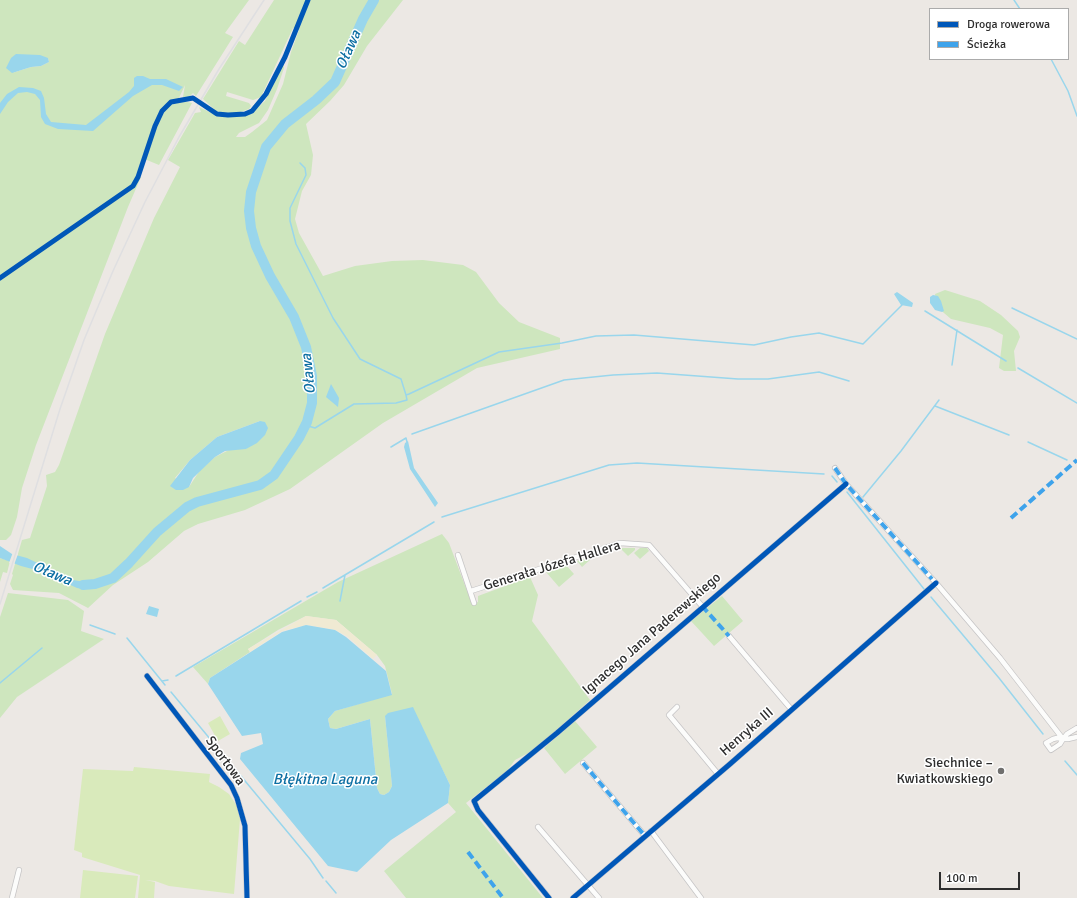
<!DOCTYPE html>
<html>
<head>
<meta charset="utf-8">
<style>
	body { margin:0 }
	#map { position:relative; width:1077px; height:898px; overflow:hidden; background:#ece8e4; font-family:Signika,sans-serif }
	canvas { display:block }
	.legend { position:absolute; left:929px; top:8px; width:140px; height:52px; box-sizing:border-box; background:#fff; border:1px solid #ababab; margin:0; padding:5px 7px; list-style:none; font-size:12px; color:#2e2e2e }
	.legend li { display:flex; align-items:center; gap:8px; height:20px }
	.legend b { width:20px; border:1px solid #ababab }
	.scale { position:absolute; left:939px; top:872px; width:81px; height:18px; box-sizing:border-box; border:2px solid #2e2e2e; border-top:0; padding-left:5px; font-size:12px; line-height:14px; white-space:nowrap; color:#2e2e2e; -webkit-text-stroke:3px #fff; paint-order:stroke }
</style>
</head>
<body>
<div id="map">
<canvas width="1077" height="898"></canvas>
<ul class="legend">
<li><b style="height:5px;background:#0057b8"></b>Droga rowerowa</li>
<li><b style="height:5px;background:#3ea3eb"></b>Ścieżka</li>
</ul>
<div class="scale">100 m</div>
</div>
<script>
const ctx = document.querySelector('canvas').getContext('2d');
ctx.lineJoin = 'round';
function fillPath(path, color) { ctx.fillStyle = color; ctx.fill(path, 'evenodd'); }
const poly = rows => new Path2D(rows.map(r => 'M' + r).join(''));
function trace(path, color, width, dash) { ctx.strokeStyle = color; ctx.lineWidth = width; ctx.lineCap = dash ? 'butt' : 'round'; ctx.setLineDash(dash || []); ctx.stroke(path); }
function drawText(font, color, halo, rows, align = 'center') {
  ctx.font = font + ' Signika,sans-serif'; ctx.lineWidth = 3; ctx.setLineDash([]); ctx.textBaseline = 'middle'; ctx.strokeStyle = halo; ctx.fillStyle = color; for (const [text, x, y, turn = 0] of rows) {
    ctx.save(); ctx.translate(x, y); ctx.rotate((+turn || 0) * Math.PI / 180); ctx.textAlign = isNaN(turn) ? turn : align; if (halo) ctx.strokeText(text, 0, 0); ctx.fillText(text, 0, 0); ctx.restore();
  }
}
const green = poly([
	[0,0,249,0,225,33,233,37,196,96,193,93,189,97,183,97,185,85,178,100,192,103,159,165,142,158,136,176,141,177,128,207,36,445,22,488,17,517,11,535,6,540,0,540],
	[48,58,49,62,41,66,31,67,12,73],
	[274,0,403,0,367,46,344,85,330,101,306,124,313,155,311,175,302,191,295,219,299,233,323,276,355,266,392,261,423,260,463,265,476,272,499,303,519,322,560,338,560,349,477,368,383,423,290,489,245,510,198,524,184,531,148,562,113,585,88,608,59,593,13,590,10,584,13,575,12,574,22,540,30,538,47,486,46,475,55,472,59,465,105,334,154,218,180,167,168,160,191,120,195,113,201,112,199,107,220,117,243,116,254,111,265,101,283,63,284,68,277,89,268,110,259,123,239,133,236,137,245,137,252,132,267,120,283,84,291,52,299,30,293,28,261,97,253,100,227,92,226,96,249,103,251,106,249,109,235,114,226,114,216,111,203,99,239,41,245,45],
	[260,421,246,449,231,449,215,457,200,470,189,487,175,478,190,460,217,437],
	[945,290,980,301,1001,315,1018,331,1020,337,1014,351,1016,371,1004,371,999,368,1003,335,990,328,951,319,937,307,935,294],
	[442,534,449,543,472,604,478,602,478,596,530,577,538,595,532,621,590,700,534,750,515,760,507,771,466,803,543,898,406,898,384,871,456,812,448,803,450,785,426,736,385,716,392,786,389,792,384,795,380,794,377,788,370,719,336,729,330,728,328,719,335,711,392,694,385,666,377,655,336,620,306,616,278,630,248,649,250,652,210,678,208,684,193,667,338,582],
	[620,548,635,548,635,550,628,556],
	[640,548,647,548,649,551,640,559,634,553],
	[590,557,591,559,582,567,577,561],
	[0,558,10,561,7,573,3,572,0,582],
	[566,565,574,574,559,587,546,572],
	[8,593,68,600,84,611,81,631,104,639,17,697,0,718,0,617],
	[722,596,743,621,714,646,691,621],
	[575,721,597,747,565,774,544,748]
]);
const sand = poly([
	[306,616,336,620,377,655,373,659,347,636,335,630,307,625,282,631,250,652,248,649]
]);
const pitch = poly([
	[220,716,230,734,218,741,208,723],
	[134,767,210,774,209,782,219,787,229,794,237,806,240,819,234,894,169,886,155,881,145,880,155,882,154,898,138,898,140,875,82,857,82,853,74,850,83,769,133,771],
	[83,870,138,876,135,898,80,898]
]);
const water = poly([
	[16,54,40,55,48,58,49,62,41,66,31,67,12,73,6,68,11,58],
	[137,76,143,76,150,79,166,79,183,87,179,91,162,85,152,85,133,96,93,131,58,129,45,124,41,117,40,100,35,94,27,92,18,93,8,102,0,114,0,103,7,94,19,87,33,88,41,91,44,98,46,114,51,122,86,125,129,92,134,86,134,78],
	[897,292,913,303,912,307,901,305,894,294],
	[933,295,938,296,941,301,944,311,942,312,935,310,930,303,930,297],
	[331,384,339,398,338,407,326,397],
	[260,421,265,422,268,428,265,435,257,443,246,449,225,451,215,457,193,478,189,487,183,490,176,490,170,486,190,460,217,437],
	[408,441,414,468,438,503,435,507,410,469,404,447,405,443],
	[0,546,12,554,27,558,73,580,85,582,95,581,95,586,83,589,77,588,40,571,21,566,0,558],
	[149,606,159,609,157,617,146,614],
	[306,625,335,630,346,637,386,671,392,695,335,711,328,719,330,728,336,729,370,719,377,788,380,794,384,795,389,792,392,786,385,716,388,713,413,707,450,785,448,803,391,840,357,872,328,866,240,759,241,753,263,744,261,733,242,736,208,684,210,678,282,632]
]);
const pier = poly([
	[13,552,18,554,14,565,9,563]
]);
const stream = poly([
	[1014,0,1020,9],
	[1051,59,1068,91,1077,116],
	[300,163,305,168,306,175,290,208,290,221,296,244,333,318,360,359,401,379,406,395],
	[1012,308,1077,339],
	[925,311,1006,361],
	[952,365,957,330],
	[1018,368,1077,403],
	[935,406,1009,435],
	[305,425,315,428,354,404,396,403,407,400,406,395,409,394,499,352,562,343,596,336,634,335,754,345,791,337,819,333,863,344,902,305],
	[412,434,564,380,613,375,657,373,738,379,768,379,819,372,849,381],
	[1028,442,1067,460],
	[391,447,406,438,407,442],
	[832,476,837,482],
	[847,492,924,589],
	[863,497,901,451,939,400],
	[442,517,609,465,637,463,824,474],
	[323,588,434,522],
	[307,597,317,592],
	[931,597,999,678,1043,734],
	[340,601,345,575],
	[90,625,115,634],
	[127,638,165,685],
	[176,676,301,601],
	[162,681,168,680],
	[0,683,42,648],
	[171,692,310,859,323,878],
	[1065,761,1077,775],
	[326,881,336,893]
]);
const river = poly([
	[83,585,95,584,113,578,129,563,157,532,187,507,197,502,260,485,274,475,299,438,307,422,312,403,312,376,306,347,294,317,270,276,256,246,251,228,249,211,251,192,266,147,285,124,316,100,335,82,363,19,374,0]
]);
const minor = poly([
	[835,468,846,484,936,583,1000,658,1063,739],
	[458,555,474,603],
	[471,591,620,543,649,545,702,606],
	[729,636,791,709],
	[147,676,231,785,237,798,245,826,247,898],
	[677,707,669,715,718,774],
	[1077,728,1067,734,1063,739,1060,744,1051,750,1046,743,1053,739,1057,738,1063,739,1068,739,1077,737],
	[583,763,645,836],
	[538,827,599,898],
	[651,831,701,898],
	[12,898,19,870],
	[549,898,478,810,474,801,557,733,846,484],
	[573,898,730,764,936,583]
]);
const rail = poly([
	[0,604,60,409,84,340,113,271,145,202,179,137,219,69,264,0]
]);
const quiet = poly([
	[835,468,846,484,932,579],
	[1011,518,1077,460],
	[702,606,729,636],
	[583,763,645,836],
	[468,852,503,898]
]);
const cycleway = poly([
	[0,278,133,186,138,177,155,126,162,111,171,102,193,98,217,114,228,115,245,114,252,111,266,94,285,57,308,0],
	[147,676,231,785,237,798,245,826,247,898],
	[549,898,478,810,474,801,557,733,846,484],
	[573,898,730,764,936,583]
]);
const markers = [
	[1001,771,4,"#706f6e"]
];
const streetNames = [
	["Generała Józefa Hallera",552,566,-17],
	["Ignacego Jana Paderewskiego",652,634,-41],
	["Henryka III",747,732,-41],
	["Sportowa",225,761,54]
];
const poiNames = [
	["Siechnice –",993,763],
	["Kwiatkowskiego",993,779]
];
const waterNames = [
	["Oława",349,50,-66],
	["Oława",309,374,-96],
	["Oława",52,574,23],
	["Błękitna Laguna",325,780]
];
fillPath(green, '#cee6be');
fillPath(sand, '#f0ead3');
fillPath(pitch, '#d9eabb');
fillPath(water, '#99d6ec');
fillPath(pier, '#ece8e4');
trace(stream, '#99d6ec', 1.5);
trace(river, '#99d6ec', 10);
trace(minor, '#c5c4c5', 6);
trace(minor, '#fcfcfb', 4.5);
trace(rail, '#dfdfe1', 1.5);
trace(quiet, '#3ea3eb', 4, [8, 4]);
trace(cycleway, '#0057b8', 5);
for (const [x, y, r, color] of markers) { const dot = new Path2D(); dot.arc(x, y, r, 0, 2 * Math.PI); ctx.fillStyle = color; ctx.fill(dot); trace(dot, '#fff', 1.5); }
drawText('14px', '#2e2e2e', '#fff', streetNames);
drawText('14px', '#2e2e2e', '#fff', poiNames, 'right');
drawText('italic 15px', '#0d6fa3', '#fff', waterNames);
</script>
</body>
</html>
